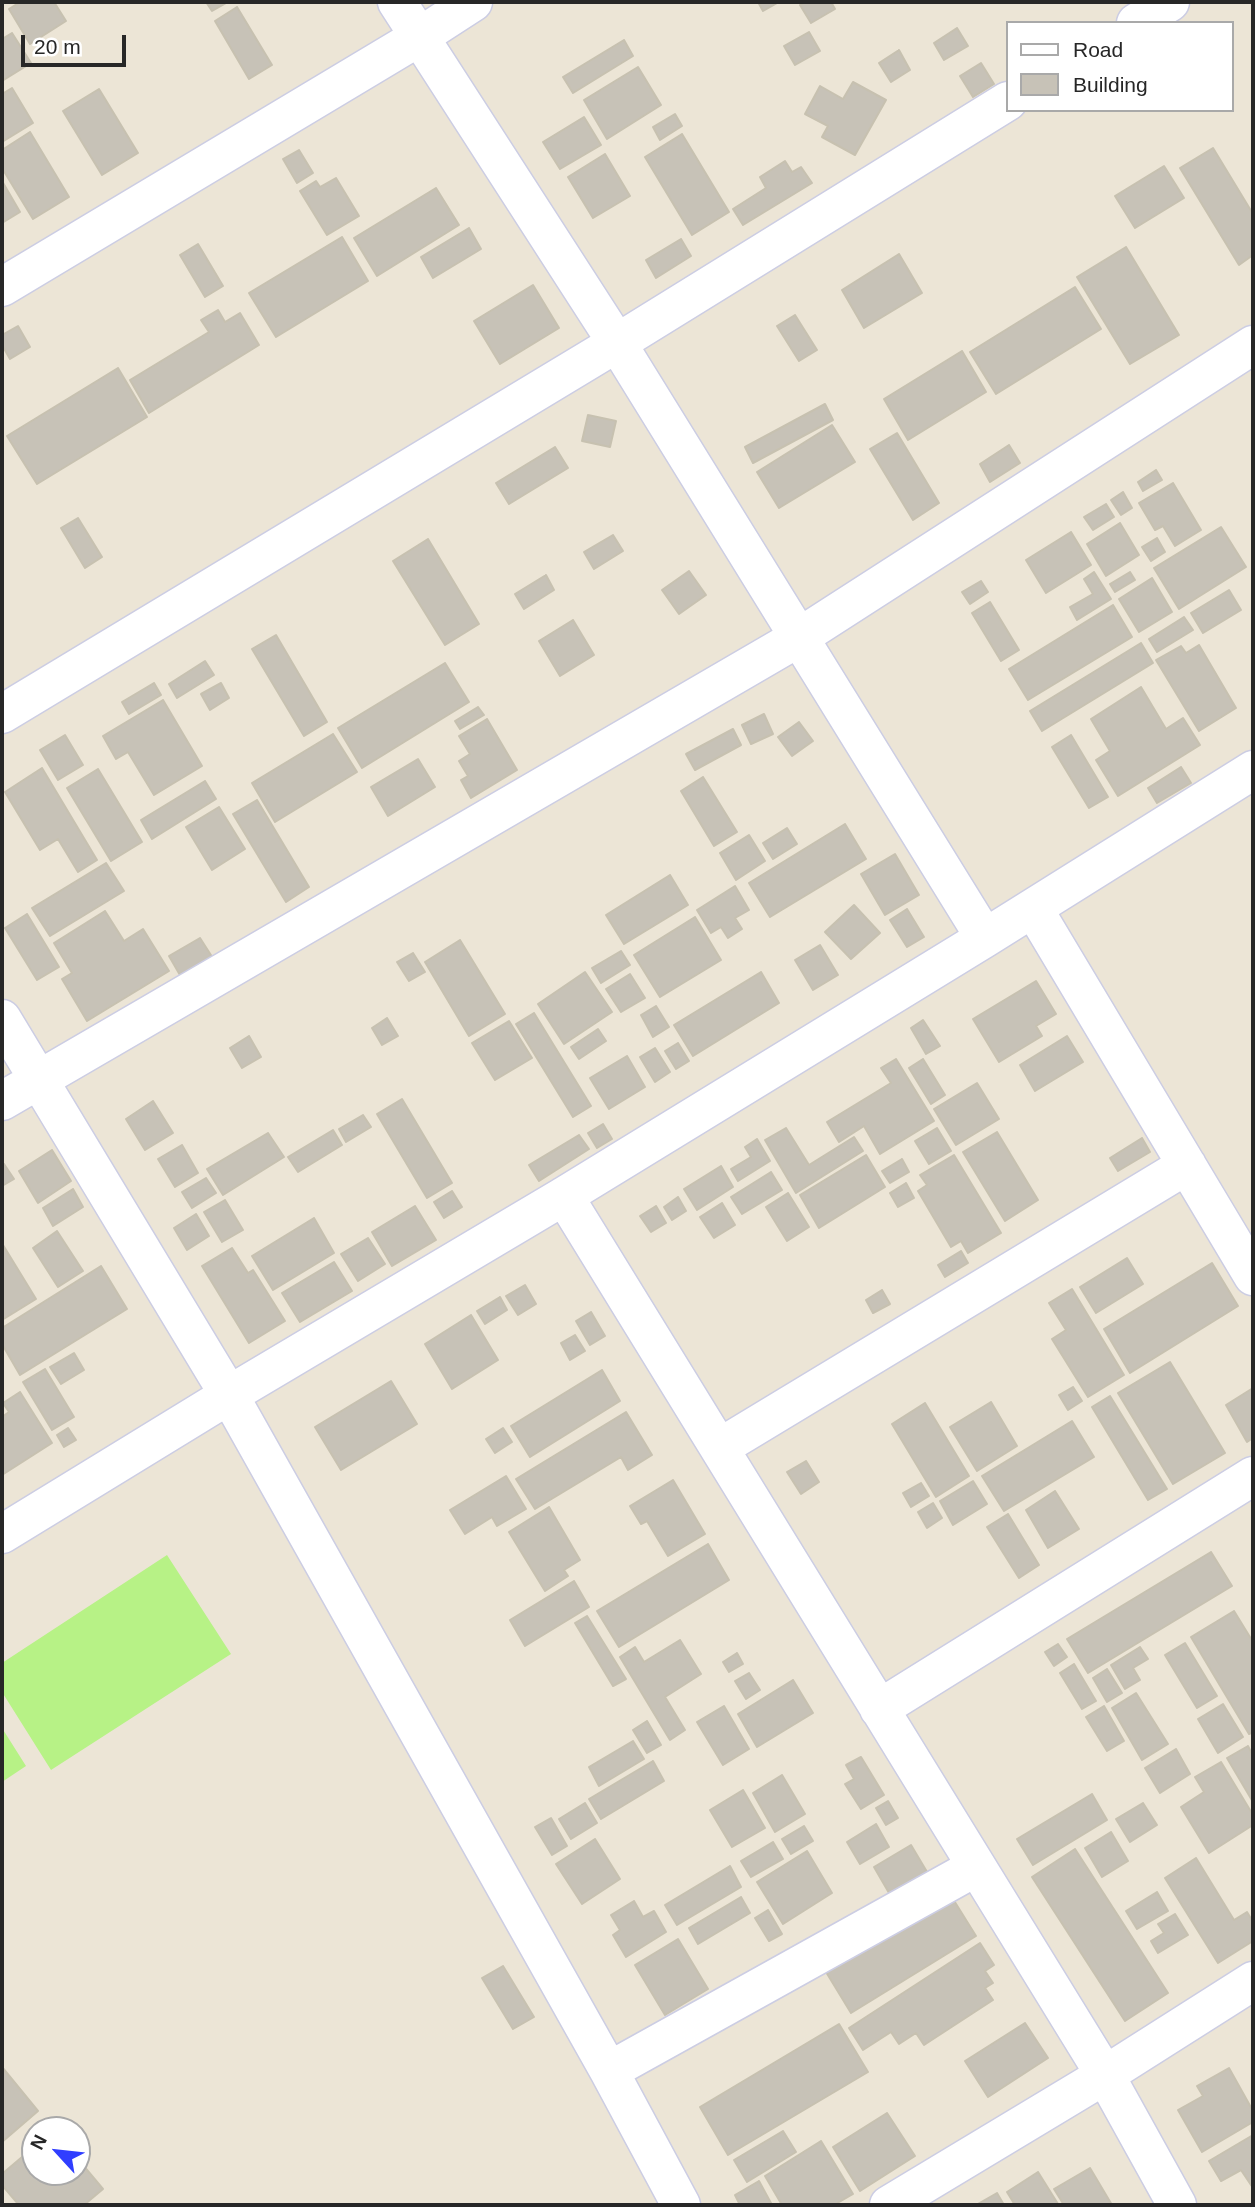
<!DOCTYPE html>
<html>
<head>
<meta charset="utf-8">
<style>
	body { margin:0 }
	#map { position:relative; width:1255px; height:2207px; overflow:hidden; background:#ece5d6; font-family:Arial,sans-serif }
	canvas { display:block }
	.frame { position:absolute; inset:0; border:4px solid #272727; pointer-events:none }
	.legend { position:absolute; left:1006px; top:21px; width:228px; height:91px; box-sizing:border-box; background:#fff; border:2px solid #a9a9a9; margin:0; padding:9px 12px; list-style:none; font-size:21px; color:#272727 }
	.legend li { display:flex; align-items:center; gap:14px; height:35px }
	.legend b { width:35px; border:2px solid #a9a9a9 }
	.north { position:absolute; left:21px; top:2116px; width:70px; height:70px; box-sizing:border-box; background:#fff; border:2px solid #a9a9a9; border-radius:50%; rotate:297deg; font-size:19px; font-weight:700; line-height:28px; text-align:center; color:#272727 }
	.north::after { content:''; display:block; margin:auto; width:24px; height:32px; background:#303eff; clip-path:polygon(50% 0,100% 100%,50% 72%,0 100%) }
	.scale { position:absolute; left:21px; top:35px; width:105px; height:32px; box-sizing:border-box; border:4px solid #272727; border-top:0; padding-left:9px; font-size:21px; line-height:24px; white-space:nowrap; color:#272727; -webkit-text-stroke:5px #fff; paint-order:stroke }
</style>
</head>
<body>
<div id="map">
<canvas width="1255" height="2207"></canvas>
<div class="frame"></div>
<ul class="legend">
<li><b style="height:9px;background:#fff"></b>Road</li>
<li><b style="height:19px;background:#c7c2b7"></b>Building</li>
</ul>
<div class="north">N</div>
<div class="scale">20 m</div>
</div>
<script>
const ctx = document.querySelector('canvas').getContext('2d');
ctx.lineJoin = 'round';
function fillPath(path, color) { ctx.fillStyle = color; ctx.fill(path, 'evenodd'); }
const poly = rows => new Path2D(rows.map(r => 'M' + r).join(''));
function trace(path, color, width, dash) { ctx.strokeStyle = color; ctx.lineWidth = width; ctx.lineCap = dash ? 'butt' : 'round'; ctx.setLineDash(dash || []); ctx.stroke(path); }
const pitch = poly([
	[167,1555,231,1654,51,1770,2,1692,2,1663],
	[2,1728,26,1766,2,1782]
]);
const building = poly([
	[20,2,54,2,66,21,30,44,9,9,20,2],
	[206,2,228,2,212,11,206,2],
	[758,2,779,2,763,11,758,2],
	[805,2,831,2,835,9,811,23,800,5,805,2],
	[237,7,272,65,249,79,215,21,237,7],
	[957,28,968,46,944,60,934,43,957,28],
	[809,32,820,51,795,65,784,46,809,32],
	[12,33,31,63,2,81,2,39,12,33],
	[624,40,633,56,573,93,563,77,624,40],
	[899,50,910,70,891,82,879,63,899,50],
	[981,63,994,84,973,97,960,76,981,63],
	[638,67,661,105,607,139,584,100,638,67],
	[853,82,886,100,855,155,822,137,828,126,805,114,820,86,843,99,853,82],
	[12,88,33,123,2,142,2,94,12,88],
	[99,89,138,153,102,175,63,111,99,89],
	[675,114,682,126,660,140,653,127,675,114],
	[584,117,601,145,560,169,543,142,584,117],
	[30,132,69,197,33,219,2,168,2,150,30,132],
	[682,134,729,212,692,235,645,157,682,134],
	[1213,148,1253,214,1253,255,1239,265,1180,168,1213,148],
	[299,150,313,173,297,183,283,159,299,150],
	[605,154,630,196,593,218,568,177,605,154],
	[785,161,792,172,801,167,812,183,743,225,733,209,766,188,760,177,785,161],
	[1164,166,1184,198,1135,228,1115,196,1164,166],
	[336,178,359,216,327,235,300,191,316,181,320,187,336,178],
	[2,181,20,212,2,223,2,181],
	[436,188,459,225,377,276,354,238,436,188],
	[469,228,481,249,433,278,421,257,469,228],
	[342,237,368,281,276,337,249,293,342,237],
	[681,239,691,256,656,278,646,260,681,239],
	[198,244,223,286,205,297,180,255,198,244],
	[1126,247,1179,335,1130,364,1077,277,1126,247],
	[899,254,922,293,864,328,842,290,899,254],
	[533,285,559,328,500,364,474,321,533,285],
	[1075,287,1101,329,996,394,970,352,1075,287],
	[218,310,225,322,240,313,259,345,149,413,130,380,209,332,201,320,218,310],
	[795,315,817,350,799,361,777,326,795,315],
	[18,326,30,347,10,359,2,345,2,335,18,326],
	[962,351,986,392,908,440,884,399,962,351],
	[118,368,147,417,37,484,7,436,118,368],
	[825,404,833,420,753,463,745,447,825,404],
	[588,415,616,421,610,447,582,441,588,415],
	[832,425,855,462,779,508,757,472,832,425],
	[897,433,939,503,913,520,870,449,897,433],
	[1009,445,1020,463,990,482,980,464,1009,445],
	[555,447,568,468,509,504,496,483,555,447],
	[1156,470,1162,480,1143,491,1138,482,1156,470],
	[1173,483,1201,530,1175,546,1163,526,1155,530,1139,503,1173,483],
	[1123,492,1132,508,1121,515,1111,500,1123,492],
	[1106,504,1114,517,1093,530,1084,517,1106,504],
	[78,518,102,557,85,568,61,528,78,518],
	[1120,523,1139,555,1106,576,1087,544,1120,523],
	[1221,527,1246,567,1179,609,1154,568,1221,527],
	[1071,532,1091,565,1046,593,1026,560,1071,532],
	[613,535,623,551,594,569,584,552,613,535],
	[1157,538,1165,552,1151,561,1142,547,1157,538],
	[428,539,479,624,445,645,393,561,428,539],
	[689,571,706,595,679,614,662,590,689,571],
	[1094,572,1111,599,1077,620,1070,607,1093,594,1084,579,1094,572],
	[1130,572,1135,580,1115,592,1110,584,1130,572],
	[546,575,554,590,524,609,515,594,546,575],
	[1152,578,1172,612,1139,632,1119,599,1152,578],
	[981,581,988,592,970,604,962,592,981,581],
	[1229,590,1241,610,1203,633,1191,613,1229,590],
	[990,602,1019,650,1001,661,972,613,990,602],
	[1113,605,1132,637,1028,700,1009,669,1113,605],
	[1184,617,1193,630,1157,652,1149,639,1184,617],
	[573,620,594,655,560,676,539,641,573,620],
	[276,635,327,722,304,736,252,649,276,635],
	[1141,643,1153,663,1042,731,1030,711,1141,643],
	[1199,645,1236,708,1199,731,1156,660,1181,646,1186,653,1199,645],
	[205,661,214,675,177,698,169,684,205,661],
	[445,663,469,702,362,768,338,728,445,663],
	[154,683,161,695,129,714,122,702,154,683],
	[221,683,229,698,210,710,201,694,221,683],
	[1141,687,1166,729,1183,718,1200,745,1118,796,1096,760,1110,751,1091,719,1141,687],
	[163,700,202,766,154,795,128,752,116,759,103,736,163,700],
	[478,707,484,715,460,729,455,721,478,707],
	[764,714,773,734,751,744,742,725,764,714],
	[487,719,517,770,471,798,461,780,468,776,459,761,470,754,459,736,487,719],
	[799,722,813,741,792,756,778,737,799,722],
	[733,729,741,745,695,770,686,754,733,729],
	[333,734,357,772,275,822,252,783,333,734],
	[65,735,83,765,58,780,40,750,65,735],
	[1071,735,1108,797,1089,808,1052,747,1071,735],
	[418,759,435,787,388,816,371,787,418,759],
	[1181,767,1191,783,1157,803,1148,788,1181,767],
	[42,768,97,860,78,872,58,839,40,850,5,792,42,768],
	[98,769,142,842,111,861,67,788,98,769],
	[703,777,737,832,714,846,681,791,703,777],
	[205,781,216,799,152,839,141,820,205,781],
	[257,800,309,887,286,902,233,814,257,800],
	[219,807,245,849,212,870,186,827,219,807],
	[845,824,866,859,770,917,749,883,845,824],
	[787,828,797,844,773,859,763,843,787,828],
	[749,835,765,861,736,880,720,853,749,835],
	[895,854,919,895,885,915,861,874,895,854],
	[106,863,124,891,50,936,32,908,106,863],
	[670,875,688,905,624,944,606,915,670,875],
	[735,886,749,910,735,918,742,929,728,938,721,927,711,933,697,910,735,886],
	[854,905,880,933,851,959,825,932,854,905],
	[907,909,924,937,907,947,890,920,907,909],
	[105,911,124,941,143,929,169,971,87,1021,62,979,72,973,54,943,105,911],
	[27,914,59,967,37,980,5,928,27,914],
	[695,917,721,960,660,997,634,955,695,917],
	[200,938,216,963,184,982,169,956,200,938],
	[460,940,505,1014,469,1036,425,962,460,940],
	[820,945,838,975,813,990,795,960,820,945],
	[621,951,630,965,601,983,592,968,621,951],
	[413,953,425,972,409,981,397,962,413,953],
	[585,972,612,1012,564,1044,538,1004,585,972],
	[761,972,779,1003,693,1056,674,1025,761,972],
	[630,974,645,998,621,1012,606,989,630,974],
	[1036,981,1056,1014,1036,1026,1042,1036,999,1062,973,1019,1036,981],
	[656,1006,669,1027,653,1037,641,1015,656,1006],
	[534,1013,591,1106,573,1117,516,1024,534,1013],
	[387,1018,398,1036,382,1045,372,1028,387,1018],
	[923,1020,940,1046,926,1054,911,1028,923,1020],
	[509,1021,532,1058,495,1080,472,1043,509,1021],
	[598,1029,606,1041,579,1059,571,1047,598,1029],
	[249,1036,261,1057,242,1068,230,1048,249,1036],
	[1067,1036,1083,1062,1035,1091,1020,1065,1067,1036],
	[678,1043,689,1061,676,1069,665,1051,678,1043],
	[655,1048,670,1072,655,1082,640,1057,655,1048],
	[627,1056,645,1087,609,1109,590,1078,627,1056],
	[896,1059,934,1121,880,1154,864,1126,839,1142,827,1122,891,1083,881,1068,896,1059],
	[923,1059,945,1095,931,1104,909,1068,923,1059],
	[977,1083,999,1119,956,1145,934,1109,977,1083],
	[402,1099,452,1183,427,1198,377,1114,402,1099],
	[153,1101,173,1133,145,1150,126,1119,153,1101],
	[363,1115,371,1127,346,1142,339,1129,363,1115],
	[603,1124,612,1139,597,1148,588,1133,603,1124],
	[786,1128,809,1165,854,1137,863,1151,796,1193,765,1140,786,1128],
	[937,1128,951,1151,929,1164,915,1141,937,1128],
	[333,1130,342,1145,298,1172,288,1157,333,1130],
	[997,1132,1038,1200,1005,1221,963,1152,997,1132],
	[268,1133,284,1157,223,1195,207,1169,268,1133],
	[579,1135,589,1149,539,1181,529,1165,579,1135],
	[1142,1138,1150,1152,1118,1171,1110,1158,1142,1138],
	[757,1139,770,1161,738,1181,731,1169,751,1157,745,1147,757,1139],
	[182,1145,198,1173,175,1187,158,1159,182,1145],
	[52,1150,71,1181,38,1203,19,1171,52,1150],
	[866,1155,885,1187,819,1228,800,1195,866,1155],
	[954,1155,1001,1233,968,1253,961,1241,951,1247,918,1191,927,1185,920,1175,954,1155],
	[902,1159,909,1172,890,1183,882,1171,902,1159],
	[4,1164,14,1179,2,1186,2,1166,4,1164],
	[721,1166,733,1187,697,1210,684,1189,721,1166],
	[771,1172,782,1190,742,1214,731,1197,771,1172],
	[206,1178,216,1193,192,1208,182,1192,206,1178],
	[906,1183,914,1198,898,1207,890,1193,906,1183],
	[73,1189,83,1207,53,1226,43,1208,73,1189],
	[452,1191,462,1207,444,1218,434,1202,452,1191],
	[788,1193,809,1227,787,1241,766,1207,788,1193],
	[678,1197,686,1211,672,1220,664,1207,678,1197],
	[225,1200,243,1230,222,1242,204,1212,225,1200],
	[722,1203,735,1225,714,1238,700,1217,722,1203],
	[415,1206,436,1240,392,1266,372,1232,415,1206],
	[656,1206,666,1223,651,1232,640,1216,656,1206],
	[196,1214,209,1236,187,1250,174,1228,196,1214],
	[314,1218,334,1253,273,1290,252,1256,314,1218],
	[57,1231,83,1271,58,1287,33,1248,57,1231],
	[368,1238,385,1264,358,1281,341,1254,368,1238],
	[3,1245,36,1299,2,1320,2,1246,3,1245],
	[232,1248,248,1273,253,1270,285,1321,249,1343,202,1266,232,1248],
	[961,1251,968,1263,945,1277,938,1265,961,1251],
	[1127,1258,1143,1284,1096,1313,1080,1287,1127,1258],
	[334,1262,352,1291,300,1322,282,1293,334,1262],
	[1212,1263,1238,1306,1130,1373,1104,1329,1212,1263],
	[101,1266,127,1309,20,1375,2,1344,2,1328,101,1266],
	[525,1285,536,1304,518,1315,506,1296,525,1285],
	[1072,1289,1124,1375,1088,1397,1052,1339,1066,1330,1049,1303,1072,1289],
	[882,1290,890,1304,873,1313,866,1300,882,1290],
	[500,1297,507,1310,485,1324,477,1311,500,1297],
	[591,1312,605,1336,590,1345,576,1321,591,1312],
	[471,1315,498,1360,452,1389,425,1344,471,1315],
	[575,1335,585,1351,570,1360,561,1343,575,1335],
	[74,1353,84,1370,61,1384,50,1367,74,1353],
	[1170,1362,1225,1453,1173,1484,1118,1393,1170,1362],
	[45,1369,74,1417,52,1430,23,1382,45,1369],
	[602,1370,620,1401,530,1457,511,1426,602,1370],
	[391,1381,417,1424,341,1470,315,1427,391,1381],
	[1073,1387,1082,1401,1068,1410,1059,1395,1073,1387],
	[1253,1388,1253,1438,1247,1442,1226,1405,1253,1388],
	[20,1392,52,1443,2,1475,2,1417,9,1412,3,1403,20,1392],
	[1110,1396,1167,1489,1148,1500,1092,1407,1110,1396],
	[991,1402,1017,1446,977,1471,950,1427,991,1402],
	[925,1403,969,1476,936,1497,892,1424,925,1403],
	[626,1412,652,1455,628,1470,621,1457,535,1509,516,1479,626,1412],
	[1072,1421,1094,1457,1004,1511,982,1476,1072,1421],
	[68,1428,76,1440,64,1447,57,1435,68,1428],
	[503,1428,512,1442,495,1453,486,1439,503,1428],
	[806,1461,819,1482,801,1494,787,1472,806,1461],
	[506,1476,526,1509,497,1526,492,1517,465,1534,450,1510,506,1476],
	[673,1480,705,1534,668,1556,647,1521,641,1524,630,1506,673,1480],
	[973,1481,987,1504,953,1525,940,1501,973,1481],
	[921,1483,929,1496,911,1507,903,1493,921,1483],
	[1055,1491,1079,1529,1048,1548,1026,1510,1055,1491],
	[933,1503,942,1518,927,1528,918,1512,933,1503],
	[549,1507,580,1560,564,1570,568,1576,545,1591,509,1532,549,1507],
	[1008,1514,1039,1565,1019,1578,987,1527,1008,1514],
	[708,1544,729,1580,619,1647,597,1611,708,1544],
	[1211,1552,1232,1586,1088,1673,1067,1639,1211,1552],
	[574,1581,589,1607,525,1646,510,1620,574,1581],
	[1234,1611,1253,1642,1253,1732,1249,1734,1191,1637,1234,1611],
	[587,1616,626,1679,613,1686,575,1623,587,1616],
	[680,1640,701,1674,665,1697,685,1730,670,1740,620,1657,635,1647,644,1662,680,1640],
	[1185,1643,1217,1696,1197,1708,1165,1655,1185,1643],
	[1058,1644,1067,1657,1054,1666,1045,1652,1058,1644],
	[1140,1647,1148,1659,1133,1668,1140,1680,1125,1689,1111,1665,1140,1647],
	[737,1653,743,1664,729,1672,723,1662,737,1653],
	[1074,1664,1096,1701,1082,1709,1060,1673,1074,1664],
	[1107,1669,1122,1693,1107,1702,1093,1678,1107,1669],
	[749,1673,760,1690,746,1699,735,1681,749,1673],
	[793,1680,813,1713,757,1747,738,1714,793,1680],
	[1136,1693,1168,1744,1142,1760,1112,1708,1136,1693],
	[1223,1704,1243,1737,1218,1753,1198,1719,1223,1704],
	[724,1706,749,1749,723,1765,697,1722,724,1706],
	[1104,1706,1124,1741,1107,1751,1086,1717,1104,1706],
	[647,1721,661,1745,647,1753,633,1730,647,1721],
	[633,1741,644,1759,599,1786,589,1767,633,1741],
	[1248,1746,1253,1756,1253,1802,1227,1758,1248,1746],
	[1176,1749,1190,1774,1160,1793,1145,1768,1176,1749],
	[861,1757,884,1795,861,1809,845,1784,854,1779,846,1765,861,1757],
	[653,1761,664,1781,601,1819,589,1799,653,1761],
	[1221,1762,1253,1815,1253,1825,1209,1853,1181,1807,1204,1792,1195,1777,1221,1762],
	[782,1775,805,1814,775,1832,753,1793,782,1775],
	[743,1790,765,1828,732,1847,710,1810,743,1790],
	[1092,1794,1107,1820,1033,1865,1017,1839,1092,1794],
	[888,1801,898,1818,886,1825,876,1808,888,1801],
	[585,1803,597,1823,571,1839,559,1819,585,1803],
	[1143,1803,1157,1825,1130,1842,1116,1819,1143,1803],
	[551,1818,567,1846,552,1855,535,1827,551,1818],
	[876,1824,889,1847,860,1864,847,1842,876,1824],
	[804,1826,813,1841,791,1854,782,1839,804,1826],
	[1111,1832,1128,1861,1102,1877,1085,1848,1111,1832],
	[595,1839,620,1879,582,1904,556,1864,595,1839],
	[773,1842,783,1859,751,1877,741,1861,773,1842],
	[911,1845,933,1882,896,1905,874,1867,911,1845],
	[1075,1849,1168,1993,1125,2021,1032,1877,1075,1849],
	[807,1851,832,1893,783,1924,757,1882,807,1851],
	[1196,1858,1234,1920,1247,1912,1253,1922,1253,1941,1218,1963,1165,1878,1196,1858],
	[730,1866,741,1887,677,1925,665,1905,730,1866],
	[948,1891,976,1936,851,2013,823,1967,948,1891],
	[1157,1892,1168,1911,1137,1929,1126,1911,1157,1892],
	[741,1897,750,1913,698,1944,689,1928,741,1897],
	[634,1901,643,1917,654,1911,666,1932,626,1957,613,1935,620,1930,611,1915,634,1901],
	[768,1910,782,1934,769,1941,755,1918,768,1910],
	[1175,1914,1188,1935,1158,1953,1151,1941,1164,1933,1158,1924,1175,1914],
	[678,1939,708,1989,665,2015,635,1965,678,1939],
	[980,1943,994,1965,985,1971,993,1983,985,1988,993,2000,924,2045,916,2033,899,2044,891,2032,863,2050,849,2028,980,1943],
	[503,1966,534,2017,513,2029,482,1978,503,1966],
	[1025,2023,1048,2058,988,2097,965,2061,1025,2023],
	[839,2024,868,2072,728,2155,700,2107,839,2024],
	[2,2067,38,2111,2,2142,2,2067],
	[1229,2068,1253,2111,1253,2122,1202,2152,1178,2110,1203,2096,1197,2086,1229,2068],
	[887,2113,915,2156,860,2191,833,2147,887,2113],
	[783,2131,796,2152,747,2182,734,2160,783,2131],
	[1253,2135,1253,2188,1241,2170,1221,2181,1209,2161,1253,2135],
	[821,2141,853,2194,834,2205,782,2205,765,2176,821,2141],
	[35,2146,35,2172,77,2172,77,2158,103,2189,84,2205,19,2205,2,2185,2,2174,35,2146],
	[1090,2168,1112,2205,1064,2205,1054,2189,1090,2168],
	[1038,2172,1058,2204,1015,2205,1007,2192,1038,2172],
	[759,2181,772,2205,740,2205,735,2195,759,2181],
	[997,2193,1004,2205,976,2205,997,2193]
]);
const minor = poly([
	[397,2,617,343,985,938],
	[1136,23,1170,2],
	[2,287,419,37,473,2],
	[2,714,617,343,1008,101],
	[1033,908,1253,1276],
	[2,1019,229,1395,609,2071,681,2205],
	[2,1101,798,638,1253,345],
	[564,1196,1105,2075,1177,2205],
	[719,1448,1187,1165],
	[2,1534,229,1395,564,1196,985,938,1253,770],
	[879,1709,1253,1476],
	[609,2071,976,1867],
	[889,2205,1105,2075,1253,1981]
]);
fillPath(pitch, '#b7f286');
fillPath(building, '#c7c2b7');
trace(building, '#c7c1b0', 2);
trace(minor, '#cccde3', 41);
trace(minor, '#fff', 38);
</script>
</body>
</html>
